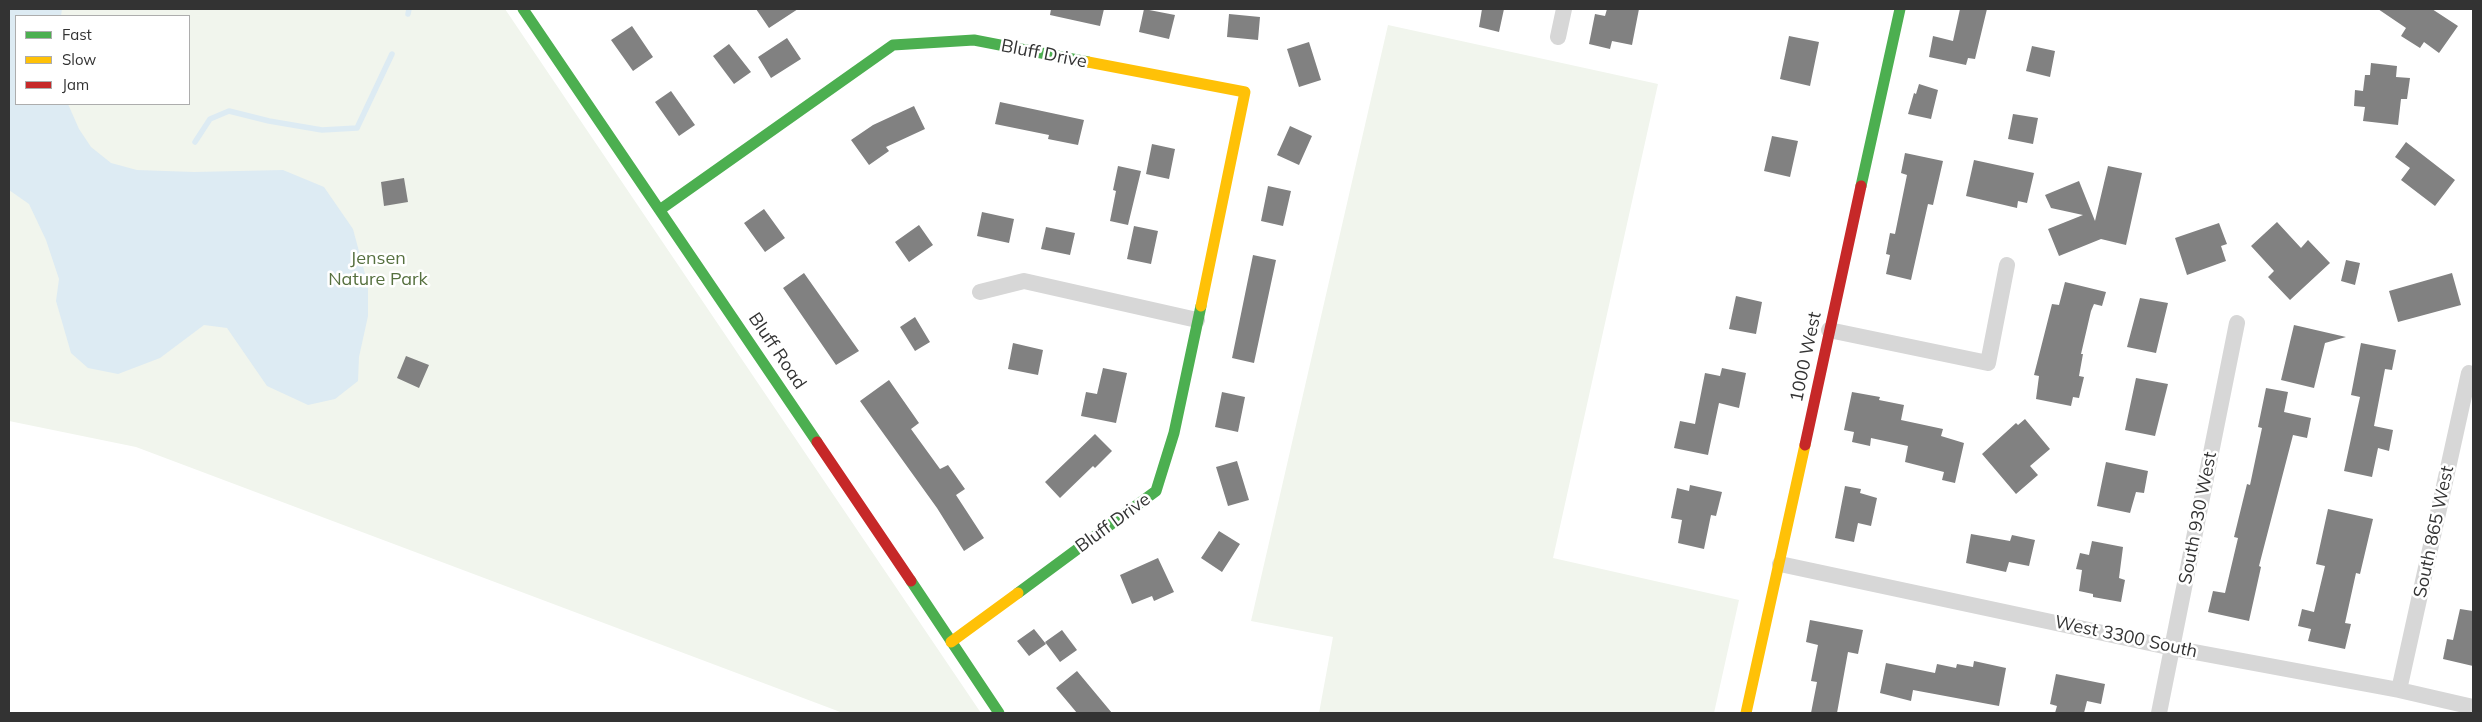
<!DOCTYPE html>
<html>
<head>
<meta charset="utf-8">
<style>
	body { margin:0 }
	#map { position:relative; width:2482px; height:722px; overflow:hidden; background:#fff; font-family:Mulish,sans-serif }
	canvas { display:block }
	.frame { position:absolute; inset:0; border:10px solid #333; pointer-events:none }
	.legend { position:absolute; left:15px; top:15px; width:175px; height:90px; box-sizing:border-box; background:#fff; border:1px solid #adadad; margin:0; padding:6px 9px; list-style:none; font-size:15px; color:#333 }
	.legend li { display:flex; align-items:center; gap:10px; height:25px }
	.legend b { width:25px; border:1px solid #adadad }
</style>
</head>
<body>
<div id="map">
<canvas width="2482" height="722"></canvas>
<div class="frame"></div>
<ul class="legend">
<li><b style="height:6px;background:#4caf50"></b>Fast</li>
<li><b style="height:6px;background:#ffc107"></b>Slow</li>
<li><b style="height:6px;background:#c62828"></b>Jam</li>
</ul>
</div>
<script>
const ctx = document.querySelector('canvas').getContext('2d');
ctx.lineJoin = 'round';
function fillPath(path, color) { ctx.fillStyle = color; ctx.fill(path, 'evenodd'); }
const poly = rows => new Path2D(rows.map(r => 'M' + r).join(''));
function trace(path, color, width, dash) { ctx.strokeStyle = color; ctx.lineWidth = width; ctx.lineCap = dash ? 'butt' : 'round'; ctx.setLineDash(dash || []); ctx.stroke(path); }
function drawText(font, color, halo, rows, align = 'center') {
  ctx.font = font + ' Mulish,sans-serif'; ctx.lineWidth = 5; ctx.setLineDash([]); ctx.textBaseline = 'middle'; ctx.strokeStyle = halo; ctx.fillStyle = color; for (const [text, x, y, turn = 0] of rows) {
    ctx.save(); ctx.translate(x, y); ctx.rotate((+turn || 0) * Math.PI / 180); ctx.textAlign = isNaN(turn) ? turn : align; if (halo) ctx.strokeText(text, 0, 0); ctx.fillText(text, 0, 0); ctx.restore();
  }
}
const green = poly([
	[9,9,505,9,981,713,843,713,136,447,9,421],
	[16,16,189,16,189,104,16,104],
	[1388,25,1658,84,1553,558,1739,600,1714,713,1319,713,1333,637,1251,621]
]);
const water = poly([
	[9,9,62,9,61,16,16,16,16,104,68,104,79,129,91,147,111,163,137,170,194,172,283,170,324,187,353,229,368,285,368,316,359,357,358,381,335,399,308,405,267,386,227,328,204,325,160,358,118,374,88,368,71,353,56,301,59,279,46,240,29,204,9,190]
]);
const stream = poly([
	[408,14,409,9],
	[195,142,210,119,229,111,269,121,322,130,357,128,392,54]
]);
const building = poly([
	[756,9,798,9,769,28],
	[1051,9,1104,9,1100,26,1050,15],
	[1144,9,1175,15,1169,39,1139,32],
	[1482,9,1504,9,1499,32,1479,27],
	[1607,9,1639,9,1632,45,1612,41,1610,49,1589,44,1595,14,1605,16],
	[1960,9,1987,9,1975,59,1968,58,1966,65,1929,57,1933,36,1953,41],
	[2378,9,2432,9,2458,26,2439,53,2424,42,2420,48,2401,36,2406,28],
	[1229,14,1260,17,1258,40,1227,37],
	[632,26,653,57,633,71,611,40],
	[1789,36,1819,42,1810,86,1780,79],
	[787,38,801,59,771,78,758,57],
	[1309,42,1321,80,1299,87,1287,49],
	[729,44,751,72,734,84,713,56],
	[2032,46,2055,51,2050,77,2026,71],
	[2371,63,2397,66,2396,77,2410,78,2407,99,2401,99,2398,125,2363,121,2365,107,2354,106,2355,90,2363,91,2365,75,2370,75],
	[1919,84,1938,90,1931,119,1908,114,1914,93,1916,94],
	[671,91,695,125,679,136,655,102],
	[1000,102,1084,120,1078,145,1048,139,1049,135,995,124],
	[914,106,925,129,886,147,889,151,869,165,851,140,873,125],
	[2013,114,2038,118,2033,144,2008,139],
	[1290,126,1312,136,1299,165,1277,155],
	[1772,136,1798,141,1790,177,1764,171],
	[2406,142,2455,180,2435,206,2401,180,2410,168,2395,157],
	[1152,144,1175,149,1169,179,1146,174],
	[1905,153,1943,161,1933,205,1928,204,1911,280,1886,274,1890,255,1886,254,1890,233,1895,234,1907,175,1901,173],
	[1974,160,2034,173,2027,203,2018,201,2017,208,1966,196],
	[1118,166,1141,171,1128,225,1110,221,1116,191,1113,190],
	[2108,166,2142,173,2126,245,2101,239,2059,256,2048,229,2083,215,2051,208,2045,195,2079,181,2095,221],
	[404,178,408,202,384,206,381,182],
	[1268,186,1291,191,1283,226,1261,221],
	[764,209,785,238,765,252,744,223],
	[982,212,1014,219,1009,243,977,236],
	[2277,222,2301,248,2308,240,2330,263,2290,300,2268,277,2274,271,2251,246],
	[2219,223,2227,244,2221,246,2226,261,2187,275,2175,238],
	[919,225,933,245,909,262,895,242],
	[1134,226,1158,231,1151,264,1127,259],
	[1046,227,1075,233,1070,255,1041,249],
	[1253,255,1276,260,1254,363,1232,358],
	[2346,260,2360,263,2355,285,2341,281],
	[804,273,859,351,836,365,783,288],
	[2452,273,2461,305,2398,322,2389,291],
	[2065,282,2106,292,2102,306,2094,304,2091,311,2081,354,2083,354,2079,376,2084,377,2079,398,2073,397,2071,406,2036,399,2039,376,2034,375,2052,304,2059,305],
	[1736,296,1762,302,1756,334,1729,329],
	[2140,298,2168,303,2156,353,2127,347],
	[915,317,930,342,915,351,900,327],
	[2294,325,2346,337,2325,343,2314,388,2281,380],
	[1013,343,1043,350,1038,375,1008,369],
	[2361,343,2396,350,2392,370,2385,369,2374,426,2393,430,2389,451,2378,448,2372,477,2344,471,2360,397,2351,395],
	[406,356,429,365,419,388,397,378],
	[1103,368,1127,373,1116,423,1081,416,1086,392,1097,394],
	[1722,368,1746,373,1739,408,1719,403,1708,455,1674,448,1680,421,1695,424,1705,373,1720,376],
	[2136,378,2168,384,2155,436,2125,430],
	[889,380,919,423,911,429,940,469,948,465,965,489,956,495,984,538,964,551,937,508,860,401],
	[2266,388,2288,392,2284,412,2311,418,2307,438,2293,435,2259,566,2261,567,2249,621,2208,612,2213,591,2225,593,2238,538,2234,537,2247,484,2250,485,2262,428,2258,427],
	[1222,392,1245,397,1238,432,1215,427],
	[1852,392,1880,397,1879,400,1904,405,1901,420,1943,429,1941,436,1964,443,1955,483,1942,480,1944,472,1905,462,1908,446,1871,438,1870,446,1852,442,1854,432,1844,430],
	[2025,419,2050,449,2030,466,2038,475,2016,494,1982,454,2016,423,2018,425],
	[1095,434,1112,451,1095,468,1093,466,1060,498,1045,482],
	[1237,461,1249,500,1228,506,1216,467],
	[2106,462,2148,471,2144,493,2136,492,2130,513,2097,506],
	[1690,485,1722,492,1716,516,1711,515,1704,549,1678,543,1682,520,1671,518,1677,488,1689,491],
	[1845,486,1861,489,1860,493,1877,498,1871,526,1858,523,1854,542,1835,538],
	[2328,509,2373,519,2360,574,2356,573,2345,623,2351,624,2345,649,2308,641,2311,629,2298,626,2302,609,2314,612,2325,566,2316,564],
	[1219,531,1240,544,1222,572,1201,558],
	[1971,534,2010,541,2012,535,2035,540,2029,566,2009,562,2006,572,1966,563],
	[2092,541,2123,547,2119,578,2125,580,2121,602,2093,597,2093,594,2079,591,2082,570,2076,569,2080,553,2089,555],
	[1158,558,1174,592,1154,601,1152,596,1132,604,1120,575],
	[2460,609,2473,611,2473,666,2443,659,2447,639,2453,640],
	[1810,620,1863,630,1858,654,1848,652,1837,713,1811,713,1817,682,1811,681,1818,645,1806,642],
	[1034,629,1046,644,1029,656,1017,641],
	[1062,630,1077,650,1060,662,1045,642],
	[1974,661,2006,668,1999,706,1913,690,1911,701,1880,693,1886,663,1935,673,1937,664,1956,668,1957,664,1973,667],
	[1077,671,1112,713,1077,713,1056,688],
	[2056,674,2105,684,2101,704,2087,701,2084,713,2055,713,2057,706,2050,704]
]);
const street = poly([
	[1558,37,1564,9],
	[980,292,1024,281,1197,320],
	[1829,330,1988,363,2007,265],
	[1780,564,2173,648,2399,690,2473,707],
	[2399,690,2469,373],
	[2159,713,2237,323]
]);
const fast = poly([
	[523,9,817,442],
	[1861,186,1900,9],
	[661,209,893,45,974,40,1088,62],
	[911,581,999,713],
	[1018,593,1156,491,1174,433,1201,306]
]);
const slow = poly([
	[1088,62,1245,92,1201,306],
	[951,642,1018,593],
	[1746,713,1805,445]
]);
const jam = poly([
	[817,442,911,581],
	[1805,445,1861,186]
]);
const streetNames = [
	["Bluff Drive",1044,54,11],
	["Bluff Road",777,351,56],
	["1000 West",1806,357,-78],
	["South 930 West",2198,518,-79],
	["Bluff Drive",1113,523,-36],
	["South 865 West",2434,532,-78],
	["West 3300 South",2126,637,12]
];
const parkNames = [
	["Jensen",378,259],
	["Nature Park",378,280]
];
fillPath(green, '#f1f5ed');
fillPath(water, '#ddebf3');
trace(stream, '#ddebf3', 5.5);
fillPath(building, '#818181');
trace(street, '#d7d7d7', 16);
trace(fast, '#4caf50', 11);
trace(slow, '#ffc107', 11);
trace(jam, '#c62828', 11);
drawText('18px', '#333', '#fff', streetNames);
drawText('18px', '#56703f', '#fff', parkNames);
</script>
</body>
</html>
